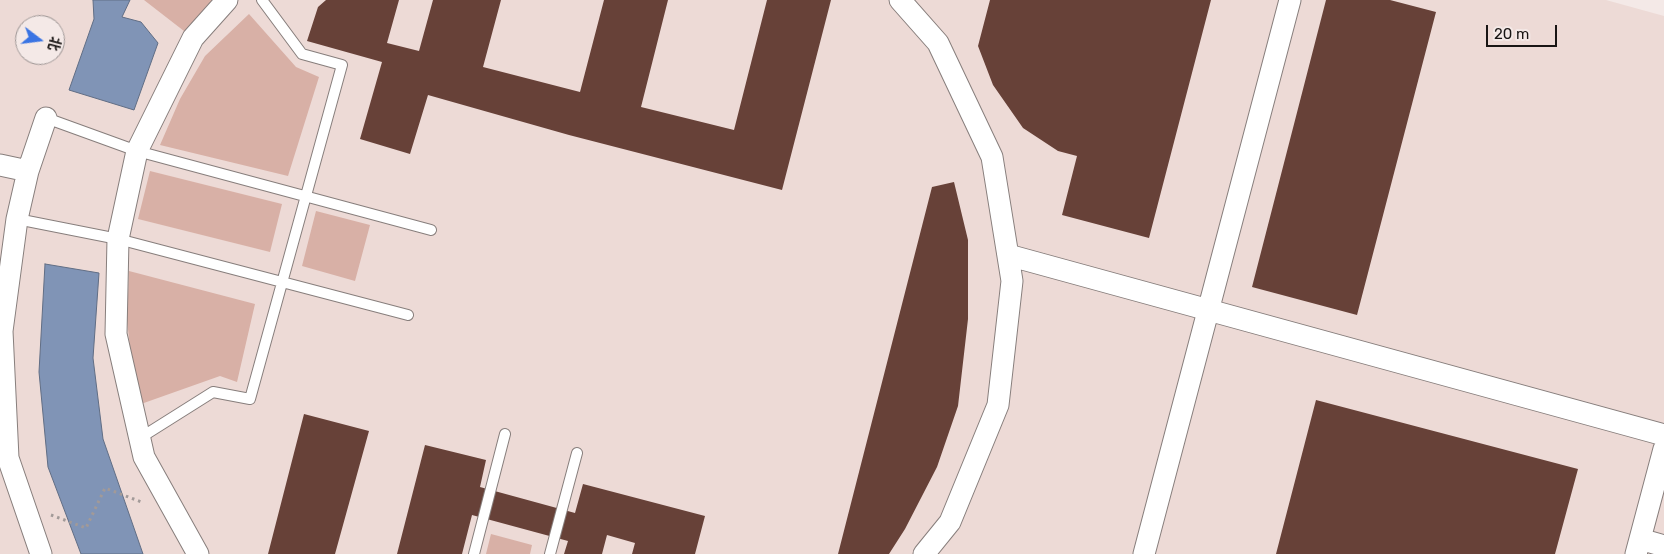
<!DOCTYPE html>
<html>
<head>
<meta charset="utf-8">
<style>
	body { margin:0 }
	#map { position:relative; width:1664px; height:554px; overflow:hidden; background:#f4e9e7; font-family:Rubik,"Noto Sans SC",sans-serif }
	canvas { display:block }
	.north { position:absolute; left:15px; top:15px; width:50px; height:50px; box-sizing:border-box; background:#f4e9e7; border:1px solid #9c9493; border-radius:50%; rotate:105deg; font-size:14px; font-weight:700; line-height:20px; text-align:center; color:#191514 }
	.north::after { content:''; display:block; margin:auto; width:18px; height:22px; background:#3a74e3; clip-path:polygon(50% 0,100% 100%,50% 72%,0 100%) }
	.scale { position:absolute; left:1486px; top:25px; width:71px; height:22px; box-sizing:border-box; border:2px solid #191514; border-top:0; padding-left:6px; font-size:15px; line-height:18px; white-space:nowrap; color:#191514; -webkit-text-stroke:4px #f4e9e7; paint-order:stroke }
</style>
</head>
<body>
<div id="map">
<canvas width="1664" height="554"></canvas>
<div class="north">北</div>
<div class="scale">20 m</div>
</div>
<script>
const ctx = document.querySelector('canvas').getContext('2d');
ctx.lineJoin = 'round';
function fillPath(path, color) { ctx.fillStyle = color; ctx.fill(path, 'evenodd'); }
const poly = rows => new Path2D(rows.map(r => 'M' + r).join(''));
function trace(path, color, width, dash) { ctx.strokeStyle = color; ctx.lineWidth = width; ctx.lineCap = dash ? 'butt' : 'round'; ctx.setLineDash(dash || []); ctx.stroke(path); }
const built = poly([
	[0,0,1606,0,1664,16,1664,554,0,554],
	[25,25,55,25,55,55,25,55]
]);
const green = poly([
	[144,0,227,0,193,38],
	[249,14,296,67,319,77,288,176,160,145,180,99,205,56],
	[150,171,282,204,270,252,138,219],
	[316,211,370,225,355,281,302,266],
	[129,271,255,304,237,382,220,376,141,404,133,375,127,320],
	[491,534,532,545,530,554,486,554]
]);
const water = poly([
	[93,0,130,0,122,17,141,22,158,43,134,110,69,90,94,19,93,0],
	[45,264,99,273,93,358,103,439,143,554,81,554,48,467,39,372,45,264]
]);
const building = poly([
	[326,0,399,0,387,43,419,51,433,0,501,0,483,67,580,92,604,0,668,0,641,107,734,130,767,0,831,0,782,190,569,135,428,95,410,154,360,139,382,62,307,41,318,7],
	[990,0,1211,0,1149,238,1062,215,1077,156,1058,151,1023,128,993,85,978,46],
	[1326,0,1390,0,1436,12,1357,315,1252,287],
	[954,182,968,240,968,319,958,406,937,467,905,529,889,554,838,554,932,187],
	[1316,400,1578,469,1555,554,1276,554],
	[304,414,369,431,335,554,268,554],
	[425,445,486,460,480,487,575,513,583,484,705,516,695,554,632,554,635,543,607,535,602,554,564,554,568,541,472,515,462,554,397,554]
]);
const path = poly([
	[51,515,86,528,105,488,144,503]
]);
const service = poly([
	[46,118,137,151,431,230],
	[17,219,118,239,408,315],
	[140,438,213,392,250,399,342,65,302,54,262,0],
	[474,554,505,434],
	[550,554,577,453]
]);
const minor = poly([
	[900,0,938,43,992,157,1012,281,998,405,950,522,924,554],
	[0,165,28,171],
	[1008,255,1664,435],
	[1640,539,1664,546],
	[41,554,8,458,2,331,17,219,28,171,46,118],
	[198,554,144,457,116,334,118,239,137,151,193,38,227,0],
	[1144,554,1290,0],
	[1636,554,1664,449]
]);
fillPath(built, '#eddad6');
fillPath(green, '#d8b0a6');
fillPath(water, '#8094b6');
trace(water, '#616e85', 1);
fillPath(building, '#674138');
trace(service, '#877e7c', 12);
trace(minor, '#877e7c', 23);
trace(path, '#a29a98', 3, [2.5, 4]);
trace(service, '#fff', 10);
trace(minor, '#fff', 21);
</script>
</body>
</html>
